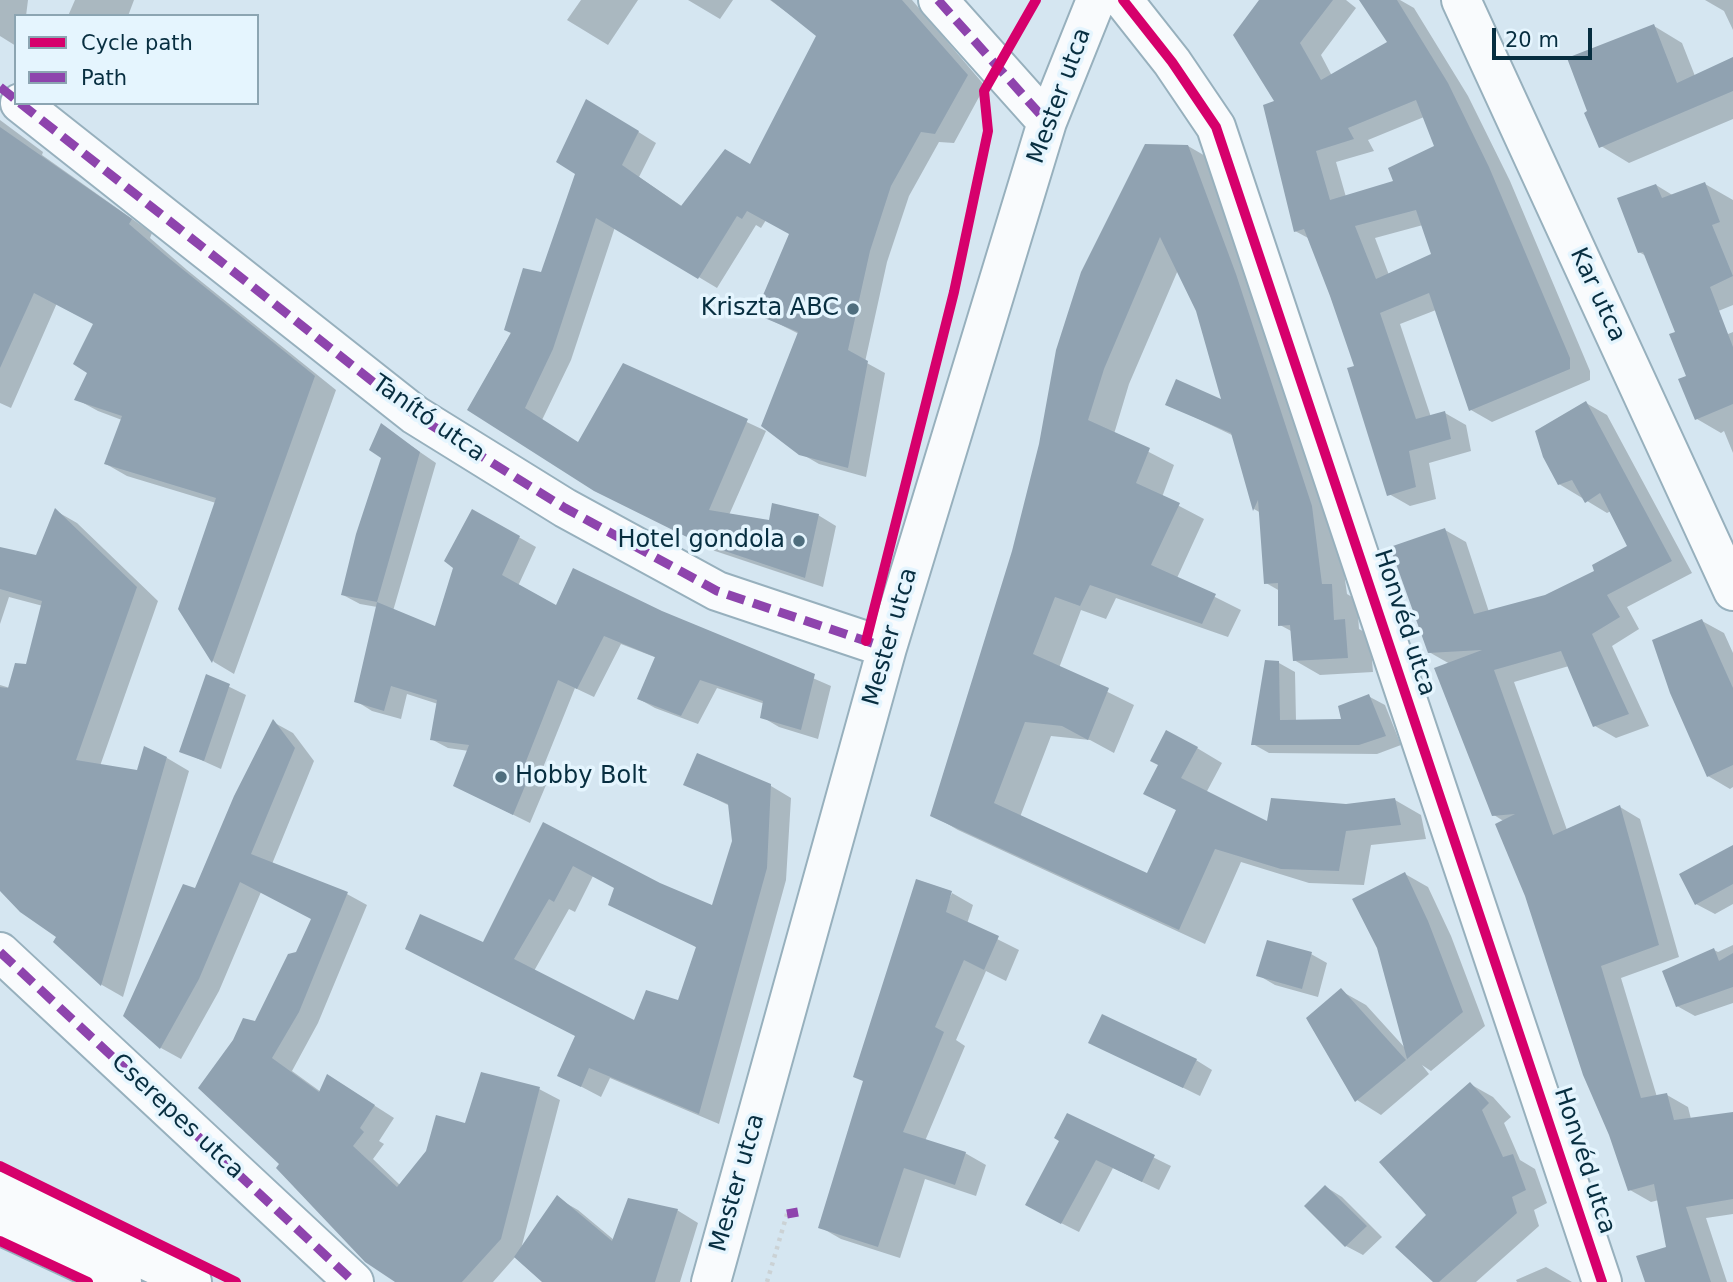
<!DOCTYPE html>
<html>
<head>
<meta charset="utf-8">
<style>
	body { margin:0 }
	#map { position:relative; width:1733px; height:1282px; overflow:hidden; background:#d5e6f1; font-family:"DejaVu Sans",sans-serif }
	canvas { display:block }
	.legend { position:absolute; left:14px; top:14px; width:245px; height:91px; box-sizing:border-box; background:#e5f5fe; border:2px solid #8ca5b2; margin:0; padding:9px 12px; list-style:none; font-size:21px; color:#072e40 }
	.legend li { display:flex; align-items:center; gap:14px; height:35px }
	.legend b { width:35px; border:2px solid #8ca5b2 }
	.scale { position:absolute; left:1492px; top:28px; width:100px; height:32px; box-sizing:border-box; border:4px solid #072e40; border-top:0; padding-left:9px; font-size:21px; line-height:24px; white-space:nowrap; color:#072e40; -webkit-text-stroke:5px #e5f5fe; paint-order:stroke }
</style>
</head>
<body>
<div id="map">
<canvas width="1733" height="1282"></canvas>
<ul class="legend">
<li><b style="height:9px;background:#d6006c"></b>Cycle path</li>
<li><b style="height:9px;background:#8e44ad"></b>Path</li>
</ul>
<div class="scale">20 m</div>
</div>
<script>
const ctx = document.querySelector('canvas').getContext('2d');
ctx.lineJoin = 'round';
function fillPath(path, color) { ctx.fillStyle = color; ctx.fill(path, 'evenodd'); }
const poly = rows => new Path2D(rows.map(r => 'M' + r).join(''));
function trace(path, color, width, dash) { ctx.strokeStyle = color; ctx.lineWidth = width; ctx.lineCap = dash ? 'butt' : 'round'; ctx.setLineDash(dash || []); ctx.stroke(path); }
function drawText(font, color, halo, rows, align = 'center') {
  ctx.font = font + ' "DejaVu Sans",sans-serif'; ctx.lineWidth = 7; ctx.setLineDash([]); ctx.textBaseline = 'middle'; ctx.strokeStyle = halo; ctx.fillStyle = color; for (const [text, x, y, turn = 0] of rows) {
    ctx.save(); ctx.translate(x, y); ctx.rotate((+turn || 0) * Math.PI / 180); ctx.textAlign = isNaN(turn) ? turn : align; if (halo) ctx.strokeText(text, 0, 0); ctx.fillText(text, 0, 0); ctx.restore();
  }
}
const shadow = poly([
	[0,0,28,0,26,16,16,16,16,46,0,36],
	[75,0,134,0,128,16,68,16],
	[581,0,638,0,608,45,567,20],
	[688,0,733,0,720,19],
	[770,0,912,0,985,86,954,143,939,142,909,196,887,262,865,362,885,373,866,477,819,464,800,453,799,334,757,313,791,234,766,220,761,228,756,225,717,288,615,227,571,360,542,420,579,444,624,365,766,431,729,515,770,522,818,515,836,526,823,587,715,551,615,500,469,409,543,274,605,111,656,143,639,177,683,207,751,166,819,36],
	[1261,0,1346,0,1356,8,1321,55,1332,76,1389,42,1389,0,1400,0,1414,8,1468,96,1510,181,1590,371,1590,380,1492,422,1471,410,1436,310,1400,324,1431,417,1445,413,1466,425,1471,451,1429,463,1436,499,1410,506,1389,494,1356,367,1310,239,1295,231],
	[1424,117,1437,147,1395,182,1346,197,1336,162,1374,151,1368,140],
	[1423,225,1433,255,1389,275,1375,238],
	[1705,0,1733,0,1733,30,1724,11],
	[1654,26,1682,43,1695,76,1733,59,1733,119,1629,163,1601,146],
	[0,120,43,152,42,155,152,233,150,238,187,270,336,390,234,674,214,662,180,609,216,503,127,476,106,464,122,420,98,411,76,399,89,372,95,324,57,303,11,408,0,403],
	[1188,146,1214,161,1337,522,1347,594,1357,600,1359,629,1370,635,1373,672,1320,675,1294,660,1293,632,1280,625,1280,591,1266,583,1261,513,1254,509,1234,436,1167,404,1224,402,1198,310,1178,270,1129,384,1114,434,1174,465,1162,497,1204,519,1177,578,1241,610,1228,637,1116,598,1106,619,1081,610,1059,668,1134,705,1114,753,1090,740,1051,736,1020,817,1147,875,1178,811,1146,793,1197,748,1222,763,1206,793,1268,824,1346,806,1395,800,1421,815,1426,839,1371,845,1364,885,1309,883,1241,862,1205,944,958,830,932,815],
	[1705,184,1733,200,1733,305,1694,321,1646,256,1639,252,1656,185,1674,196],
	[1733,332,1733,453,1724,431,1721,433,1697,419,1688,377,1679,354],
	[1586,403,1607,415,1692,573,1627,607,1639,629,1612,646,1649,726,1616,738,1595,726,1569,666,1514,682,1567,830,1620,807,1640,819,1679,957,1621,978,1657,1097,1667,1095,1688,1107,1691,1119,1733,1114,1733,1214,1706,1218,1727,1282,1646,1282,1668,1249,1659,1200,1651,1202,1630,1190,1505,822,1494,815,1450,664,1429,652,1445,530,1466,542,1489,612,1546,597,1597,571,1630,547,1611,511,1607,513,1559,484],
	[382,426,436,463,393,611,436,629,473,511,536,547,518,586,556,607,661,612,831,686,818,739,779,727,762,717,765,704,717,688,698,724,655,708,639,699,657,658,621,644,594,697,575,688,538,780,546,785,530,823,471,794,469,751,448,748,431,739,438,704,407,694,401,719,372,711,356,701,377,607,360,604,343,595,383,457],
	[56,511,77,523,158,601,100,766,138,772,167,758,189,771,123,997,102,985,55,942,59,937,0,889,0,685,10,688,28,666,43,606,9,597,0,624,0,548,37,557],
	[1702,621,1724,633,1733,653,1733,787,1730,789,1708,776],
	[1279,663,1295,672,1296,721,1343,721,1368,696,1385,705,1401,745,1377,754,1269,753,1253,744],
	[207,676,246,695,221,769,181,751],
	[273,722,293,733,314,761,272,864,347,894,367,905,318,1023,292,1071,321,1092,347,1088,394,1118,379,1141,384,1144,373,1159,400,1185,466,1125,539,1089,560,1100,521,1249,557,1198,578,1210,614,1240,677,1210,698,1223,680,1282,544,1282,516,1256,493,1282,399,1282,281,1164,256,1023,297,954,313,919,261,892,219,991,181,1059,161,1048,125,1016,196,890],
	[686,784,771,786,791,798,786,880,719,1124,610,1078,601,1097,559,1075,577,1036,484,945,544,825,659,884,713,907,734,841,730,806],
	[593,876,616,888,697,948,679,1002,635,1023,534,971,569,909,575,912],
	[1733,847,1733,904,1715,914,1696,904],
	[1405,874,1428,887,1451,936,1485,1026,1431,1071,1422,1065,1429,1074,1381,1115,1357,1100,1341,991,1366,1005,1406,1049],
	[952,893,973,905,967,924,1019,950,1006,981,986,971,956,1040,965,1046,925,1141,965,1153,986,1165,976,1196,925,1179,900,1258,841,1239,820,1227,865,1081],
	[1733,945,1733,1003,1695,1016,1677,1006,1714,950,1718,952],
	[1311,954,1327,963,1318,997,1275,985,1258,975],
	[1090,1042,1196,1060,1212,1070,1200,1096],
	[1470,1084,1493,1097,1511,1117,1504,1123,1520,1160,1535,1169,1547,1203,1534,1210,1539,1226,1476,1282,1436,1282,1429,1216],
	[1067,1115,1171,1166,1159,1190,1113,1168,1079,1232,1043,1214],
	[1326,1187,1342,1197,1382,1237,1363,1255,1346,1246,1307,1206],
	[1546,1267,1572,1282,1517,1282,1516,1280]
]);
const building = poly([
	[771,0,902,0,968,75,935,134,921,132,891,186,870,251,848,350,868,361,848,468,799,455,761,426,798,332,755,314,789,234,747,211,742,219,737,216,698,279,596,218,553,349,525,408,578,442,623,363,748,419,709,510,769,520,772,503,819,514,805,578,695,541,594,491,467,410,511,333,504,330,523,268,541,272,575,174,556,162,586,99,639,131,622,165,681,206,725,149,750,164,816,36],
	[1259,0,1333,0,1300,43,1321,80,1387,42,1359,0,1397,0,1448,83,1489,167,1570,358,1570,369,1469,411,1429,293,1380,313,1416,419,1445,411,1451,439,1409,451,1416,487,1387,496,1347,368,1354,366,1330,296,1304,229,1294,232,1263,105,1274,101,1233,35],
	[1416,100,1434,146,1388,168,1393,181,1330,200,1316,151,1354,139,1348,128],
	[1416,210,1431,254,1376,279,1355,226],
	[1654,24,1677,83,1733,57,1733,91,1599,148,1584,113,1587,111,1567,58],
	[0,127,132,219,129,224,165,255,315,376,212,663,178,609,216,498,104,464,122,416,74,400,87,373,73,364,93,324,34,293,0,368],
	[1145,144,1188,145,1236,274,1312,506,1322,584,1332,584,1334,620,1345,619,1348,658,1293,661,1290,625,1278,626,1278,583,1264,584,1258,500,1253,511,1231,433,1165,405,1176,379,1221,399,1196,311,1160,237,1104,369,1088,420,1150,448,1136,483,1180,503,1151,565,1216,594,1202,624,1090,585,1080,606,1055,597,1033,654,1109,688,1088,740,1062,726,1025,722,994,803,1147,873,1176,810,1143,794,1158,765,1150,761,1166,730,1198,747,1181,778,1267,821,1271,798,1346,804,1395,798,1401,825,1346,831,1339,871,1281,869,1215,849,1179,930,930,816,1012,551,1039,444,1056,350,1081,272],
	[1705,182,1720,222,1712,225,1733,276,1710,287,1733,347,1733,404,1695,420,1678,379,1686,376,1669,334,1675,332,1643,252,1638,253,1617,198,1656,184,1662,198],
	[1586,401,1672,561,1607,595,1620,617,1592,634,1629,714,1593,727,1561,651,1494,670,1553,835,1620,805,1659,945,1601,966,1641,1098,1667,1093,1674,1120,1733,1112,1733,1199,1686,1207,1711,1282,1645,1282,1636,1256,1666,1247,1654,1184,1628,1191,1609,1135,1583,1075,1525,896,1495,824,1515,814,1492,816,1434,668,1482,650,1428,653,1390,547,1445,528,1474,614,1545,595,1594,571,1592,565,1627,546,1600,493,1585,503,1572,480,1558,485,1543,457,1535,431],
	[381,423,420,452,377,602,341,595,356,534,381,458,369,450],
	[55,508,137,587,76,760,137,770,144,746,167,757,101,986,53,942,56,937,20,912,0,891,0,687,8,688,15,663,26,664,42,601,0,589,0,547,36,555],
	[472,509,520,536,502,575,556,605,573,568,662,611,815,674,801,730,760,718,763,701,700,680,681,716,637,699,655,657,604,636,577,689,558,680,523,769,530,774,513,815,453,786,469,745,430,740,437,700,391,686,384,711,354,702,377,602,435,626,453,568,444,561],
	[1702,619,1733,688,1733,765,1707,777,1670,693,1652,640],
	[1265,660,1279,661,1280,720,1341,719,1338,706,1369,694,1386,736,1359,745,1251,745],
	[206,674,230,684,204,761,179,752],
	[273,719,295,748,251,854,348,892,299,1012,272,1058,319,1092,327,1074,375,1105,360,1128,364,1132,353,1146,397,1187,426,1151,436,1115,465,1123,481,1072,540,1087,501,1239,462,1282,395,1282,365,1262,276,1168,279,1164,198,1088,233,1040,243,1018,255,1021,288,954,296,952,311,919,240,882,199,979,160,1049,123,1016,183,884,195,888,234,796],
	[697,753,771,784,767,868,699,1114,589,1068,581,1087,557,1076,575,1036,405,949,420,914,483,942,543,822,660,883,712,905,732,841,728,804,683,785],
	[573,866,614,888,608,905,696,947,678,1000,646,990,634,1020,514,959,549,899,554,902],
	[1733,845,1733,884,1695,905,1679,874],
	[1405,872,1428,921,1463,1012,1407,1059,1377,948,1352,899],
	[916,879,952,891,946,912,999,936,984,970,964,960,935,1027,944,1032,903,1132,966,1152,955,1185,904,1168,878,1247,818,1228,863,1081,853,1077],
	[1267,940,1312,952,1302,989,1256,976],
	[1714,948,1719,961,1733,953,1733,987,1676,1007,1662,971],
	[1341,988,1406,1060,1355,1102,1306,1018],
	[1102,1014,1197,1059,1183,1088,1088,1043],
	[1470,1082,1489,1103,1482,1110,1503,1157,1513,1154,1526,1190,1512,1197,1517,1213,1439,1282,1433,1282,1395,1247,1426,1215,1379,1162],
	[1067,1113,1155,1155,1142,1182,1096,1160,1061,1224,1025,1205,1059,1141,1054,1138],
	[1325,1185,1367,1226,1345,1247,1304,1206],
	[557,1195,612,1241,628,1198,678,1209,655,1282,542,1282,514,1257]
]);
const path = poly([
	[767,1282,787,1214]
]);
const minor = poly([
	[938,0,1047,122],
	[1123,0,1172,62,1216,127,1602,1282],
	[1461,0,1733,591],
	[20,103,415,415,565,508,717,591,887,648],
	[0,952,354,1282],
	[0,1191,192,1282],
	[0,1225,122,1282],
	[711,1282,887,648,1047,122,1096,0]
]);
const quiet = poly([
	[938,0,1047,122],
	[0,87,16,100],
	[20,103,415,415,565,508,717,591,887,648],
	[0,952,354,1282],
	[787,1214,798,1212]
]);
const cycleway = poly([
	[1123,0,1172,62,1216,127,1602,1282],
	[866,641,954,292,988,131,984,91,1036,0],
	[0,1166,236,1282],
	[0,1241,88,1282]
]);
const markers = [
	[853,309,7,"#4f6e7e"],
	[799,541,7,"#4f6e7e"],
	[501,777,7,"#4f6e7e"]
];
const streetNames = [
	["Mester utca",1060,96,-70],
	["Kar utca",1597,295,65],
	["Tanító utca",428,419,35],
	["Honvéd utca",1404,623,72],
	["Mester utca",891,637,-74],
	["Cserepes utca",177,1117,43],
	["Honvéd utca",1584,1161,72],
	["Mester utca",738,1183,-74]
];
const poiNames = [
	["Kriszta ABC",839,309],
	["Hotel gondola",785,541],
	["Hobby Bolt",515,777,"left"]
];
fillPath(shadow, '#0003');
fillPath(building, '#90a2b1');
trace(minor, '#97b0bd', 42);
trace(path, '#cbd2d5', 4.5, [3.5, 5]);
trace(minor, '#f9fbfd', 38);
trace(quiet, '#8e44ad', 9, [18, 9]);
trace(cycleway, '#d6006c', 10);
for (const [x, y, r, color] of markers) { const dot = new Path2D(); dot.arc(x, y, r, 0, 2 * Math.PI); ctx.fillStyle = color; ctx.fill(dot); trace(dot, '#e5f5fe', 2.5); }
drawText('24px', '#072e40', '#e5f5fe', streetNames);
drawText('24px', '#072e40', '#e5f5fe', poiNames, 'right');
</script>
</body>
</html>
